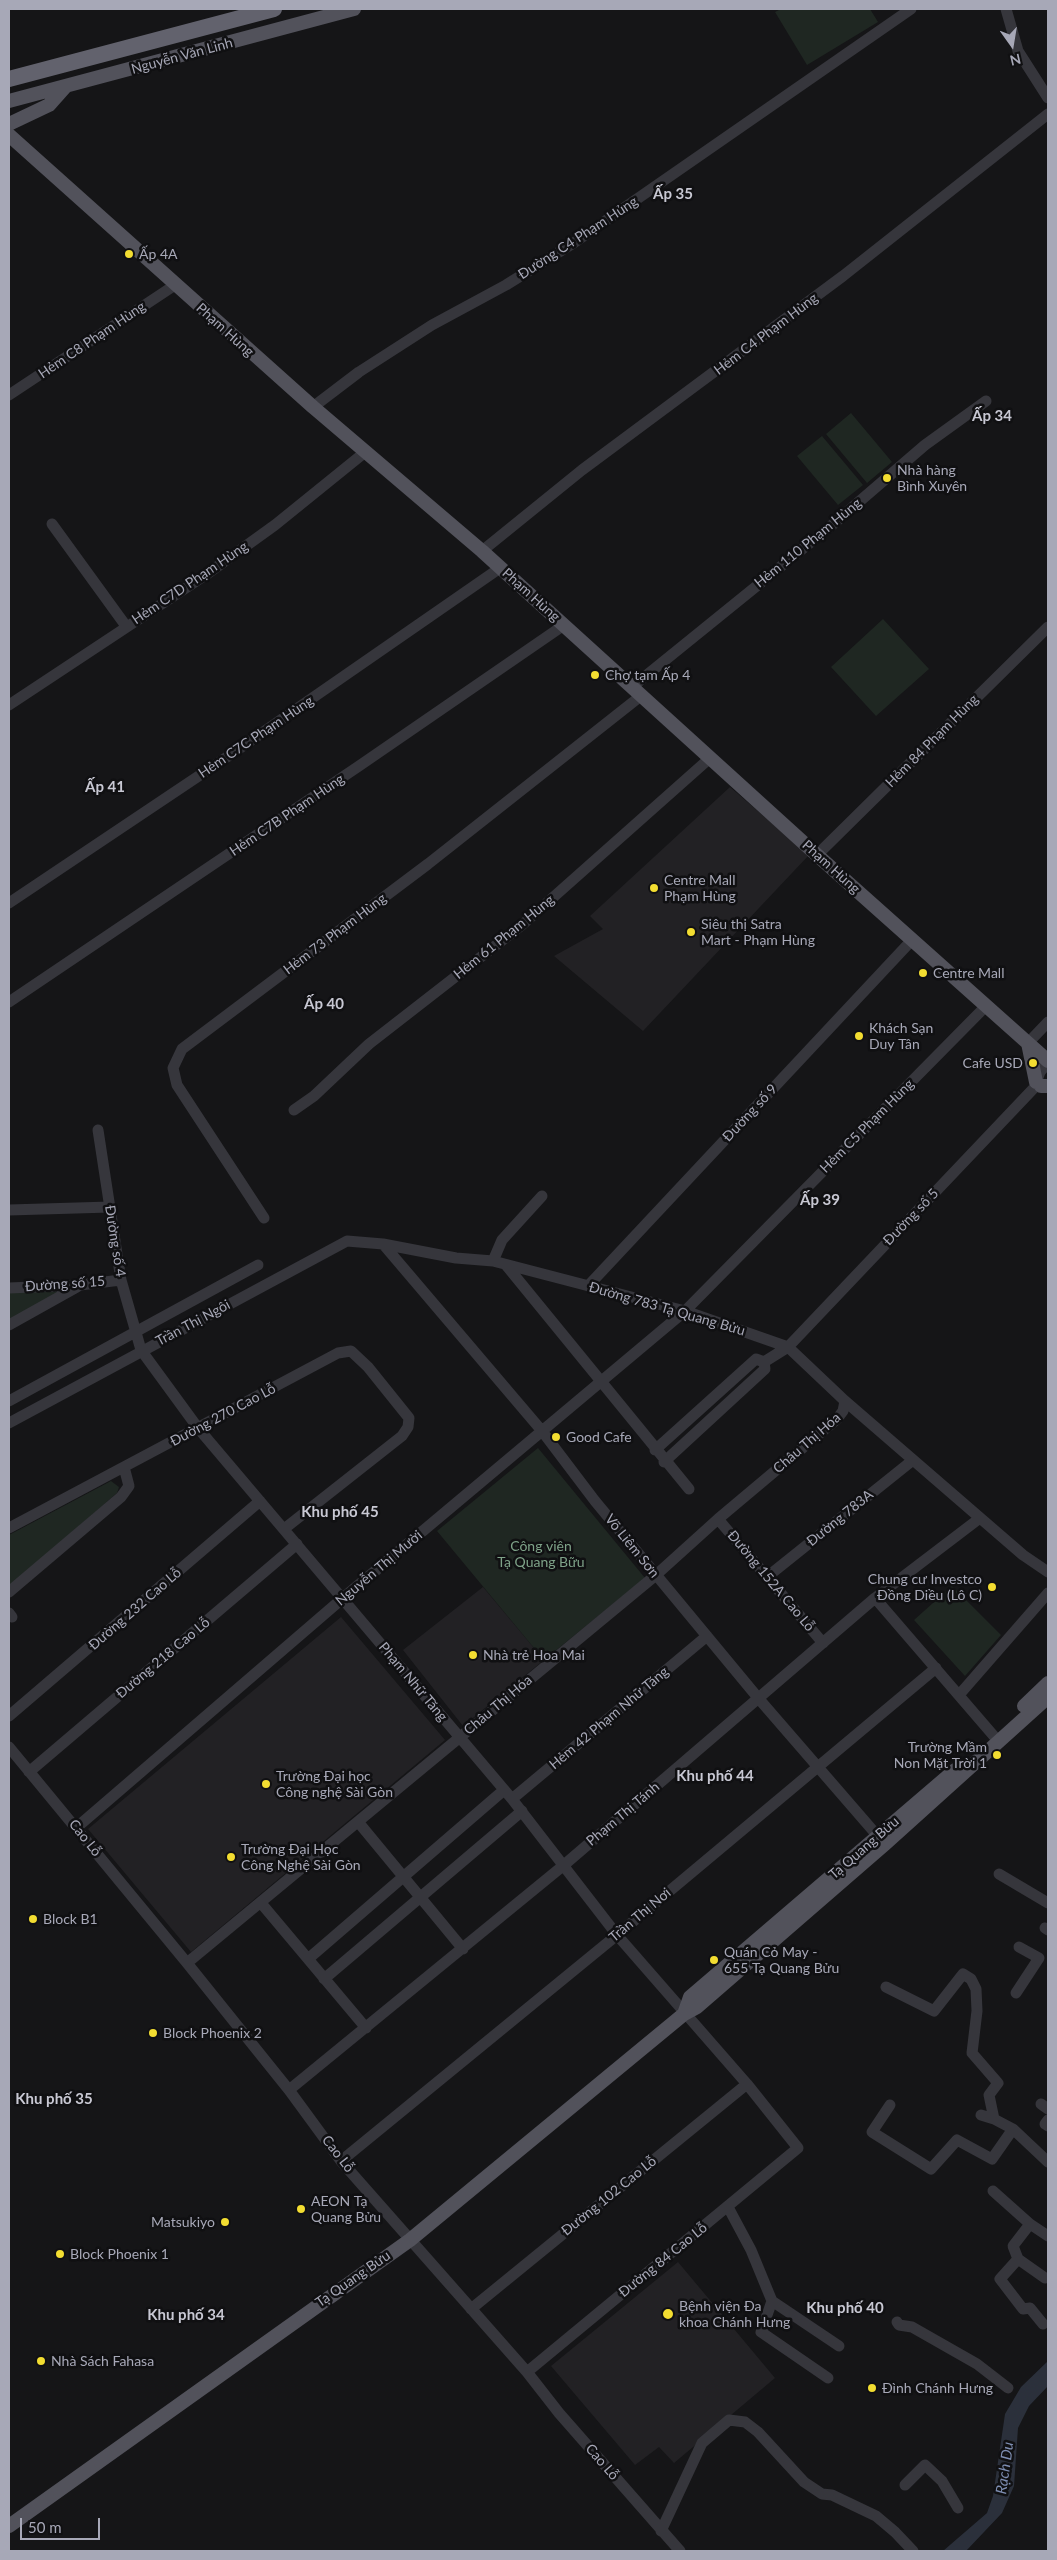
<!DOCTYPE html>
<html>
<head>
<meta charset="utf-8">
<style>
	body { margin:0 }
	#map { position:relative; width:1057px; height:2560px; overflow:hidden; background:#151517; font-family:Lato,sans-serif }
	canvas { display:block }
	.frame { position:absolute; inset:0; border:10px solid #a7a8b7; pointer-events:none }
	.north { position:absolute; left:987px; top:20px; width:50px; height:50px; -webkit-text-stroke:4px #101012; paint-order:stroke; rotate:167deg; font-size:14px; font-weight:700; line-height:20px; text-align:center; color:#a7a8b7 }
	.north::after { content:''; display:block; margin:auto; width:18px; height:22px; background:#a7a8b7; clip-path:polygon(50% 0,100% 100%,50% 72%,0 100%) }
	.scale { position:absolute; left:20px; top:2518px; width:80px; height:22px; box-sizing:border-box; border:2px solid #a7a8b7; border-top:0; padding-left:6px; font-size:15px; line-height:18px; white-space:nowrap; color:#a7a8b7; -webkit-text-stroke:4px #101012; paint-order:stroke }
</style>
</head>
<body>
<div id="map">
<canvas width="1057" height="2560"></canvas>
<div class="frame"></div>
<div class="north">N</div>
<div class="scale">50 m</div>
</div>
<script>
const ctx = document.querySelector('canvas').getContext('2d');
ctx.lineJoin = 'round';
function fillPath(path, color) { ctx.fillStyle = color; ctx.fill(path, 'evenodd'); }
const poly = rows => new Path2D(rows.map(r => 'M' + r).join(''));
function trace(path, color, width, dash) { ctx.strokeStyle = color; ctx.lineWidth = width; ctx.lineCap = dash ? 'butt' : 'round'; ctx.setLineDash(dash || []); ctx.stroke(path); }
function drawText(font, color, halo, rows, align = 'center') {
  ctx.font = font + ' Lato,sans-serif'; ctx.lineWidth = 5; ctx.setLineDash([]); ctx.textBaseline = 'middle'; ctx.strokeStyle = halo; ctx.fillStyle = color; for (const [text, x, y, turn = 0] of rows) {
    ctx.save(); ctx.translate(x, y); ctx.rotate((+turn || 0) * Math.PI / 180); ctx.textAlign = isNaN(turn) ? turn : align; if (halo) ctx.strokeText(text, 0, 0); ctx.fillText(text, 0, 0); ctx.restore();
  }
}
const built = poly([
	[730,787,809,855,643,1031,554,956,603,929,590,916],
	[483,1587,544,1660,463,1726,403,1650],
	[341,1617,445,1740,191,1952,88,1829],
	[678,2262,775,2378,674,2463,659,2447,635,2465,551,2366]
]);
const green = poly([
	[781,9,870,9,878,22,807,65,775,12],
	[851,413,892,462,867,483,826,434],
	[822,436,863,485,838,505,797,456],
	[883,619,929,669,876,716,831,667],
	[57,1291,61,1294,9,1323,9,1292],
	[538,1448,645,1578,544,1660,437,1531],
	[111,1481,119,1487,117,1493,9,1587,9,1535],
	[952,1586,1001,1635,965,1676,914,1620]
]);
const water = poly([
	[1048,2361,1048,2386,1029,2406,1018,2428,1014,2486,1002,2513,966,2551,943,2551,987,2513,993,2496,1005,2414,1021,2387]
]);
const minor = poly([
	[1006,9,1018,51,1048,98],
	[9,395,175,285],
	[313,407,359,372,432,325,506,285,575,242,911,9],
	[52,524,126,626],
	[482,551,582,470,843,276,1048,114],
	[632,687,832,525,925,445,986,401],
	[9,705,207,574,275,525,364,453],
	[817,855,1048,627],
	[9,903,233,753,500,568],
	[9,1002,359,766,564,625],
	[1028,1043,1048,1022],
	[294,1110,314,1096,369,1044,522,925,710,758],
	[98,1130,121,1280,141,1350,198,1428,512,1799,617,1935,747,2084,798,2148,527,2372],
	[9,1210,110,1207],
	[264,1218,177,1085,173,1068,182,1049,428,864,642,695],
	[383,1244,542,1431,595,1501,759,1699,882,1841],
	[493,1261,502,1240,542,1196],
	[506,1265,689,1489],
	[588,1286,912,940],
	[9,1288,80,1285,121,1280],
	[9,1325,77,1287],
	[764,1362,788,1347,1034,1088,1040,1072,1048,1062],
	[9,1401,258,1265],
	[9,1423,347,1241,383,1244,456,1258,493,1261,685,1311,788,1347,845,1401,1023,1555,1048,1572],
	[655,1450,756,1359,764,1362],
	[664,1462,765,1369,764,1362],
	[718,1519,823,1643],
	[9,1528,338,1353,351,1351,368,1367,409,1418,408,1427,402,1436,284,1529],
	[767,1577,913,1460],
	[9,1592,121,1497,129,1486,124,1467],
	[875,1598,999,1742],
	[9,1613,12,1617],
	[959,1695,1048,1593],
	[9,1716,260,1501],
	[9,1747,187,1963,289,2090,341,2161,527,2372,559,2413,680,2551],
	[29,1772,297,1544],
	[512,1799,707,1636],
	[359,1823,463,1949],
	[76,1828,343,1598,685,1311,986,1006],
	[999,1874,1048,1903],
	[261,1903,366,2028],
	[1045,1928,1048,1930],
	[308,1959,504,1790],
	[187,1963,656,1575,718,1519,837,1419,843,1411,845,1401],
	[324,1979,522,1811],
	[886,1987,934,2011,963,1974,971,1979,976,1989,977,2011,972,2053,998,2083,989,2095,994,2119,1013,2129,1048,2162],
	[1016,1993,1039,1958,1019,1947],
	[289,2090,564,1865,875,1598,980,1518],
	[1041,2104,1048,2109],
	[890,2105,872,2132,931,2169,957,2140,992,2159,1013,2129],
	[981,2115,994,2119],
	[1048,2120,1045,2124,1048,2126],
	[341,2161,617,1935,936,1668],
	[993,2191,1030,2224],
	[728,2207,751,2250,772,2301,761,2332,828,2378],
	[1018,2259,1045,2278],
	[772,2301,839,2346],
	[471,2309,747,2084],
	[897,2322,899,2325,912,2327,977,2364,1008,2388],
	[1043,2324,1030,2308,1023,2309,1000,2279,1018,2259,1013,2246,1030,2224,1048,2236],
	[905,2485,925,2465,942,2481,958,2508],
	[661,2531,702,2443,729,2420,745,2422,758,2432,804,2482,822,2494,832,2495,876,2516,895,2532,913,2551]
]);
const major = poly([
	[9,101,354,9],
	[9,124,49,105,65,87],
	[9,135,313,407,482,551,817,855,1048,1061],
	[1028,1043,1036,1082],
	[1041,1086,1048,1086],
	[1024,1706,1048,1683],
	[684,2014,690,1997,955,1770],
	[9,2526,410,2240,684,2014,697,2007,885,1844,1048,1697]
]);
const highway = poly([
	[9,79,274,9]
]);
const markers = [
	[129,254,5,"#f3dd31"],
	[887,478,5,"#f3dd31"],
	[595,675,5,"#f3dd31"],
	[654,888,5,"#f3dd31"],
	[691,932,5,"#f3dd31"],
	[923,973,5,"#f3dd31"],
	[859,1036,5,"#f3dd31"],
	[1033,1063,5,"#f3dd31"],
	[556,1437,5,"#f3dd31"],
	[992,1587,5,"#f3dd31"],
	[473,1655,5,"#f3dd31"],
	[997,1755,5,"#f3dd31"],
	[266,1784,5,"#f3dd31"],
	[231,1857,5,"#f3dd31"],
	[33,1919,5,"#f3dd31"],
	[714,1960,5,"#f3dd31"],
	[153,2033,5,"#f3dd31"],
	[301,2209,5,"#f3dd31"],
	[225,2222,5,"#f3dd31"],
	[60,2254,5,"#f3dd31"],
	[668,2314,6,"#f3dd31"],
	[41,2361,5,"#f3dd31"],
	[872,2388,5,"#f3dd31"]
];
const streetNames = [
	["Nguyễn Văn Linh",182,56,-15],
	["Đường C4 Phạm Hủng",578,238,-33],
	["Phạm Hùng",225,330,42],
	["Hẻm C4 Phạm Hùng",766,334,-37],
	["Hẻm C8 Phạm Hùng",92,340,-34],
	["Hẻm 110 Phạm Hùng",808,543,-39],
	["Hẻm C7D Phạm Hùng",190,583,-34],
	["Phạm Hùng",531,595,42],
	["Hẻm C7C Phạm Hùng",256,737,-34],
	["Hẻm 84 Phạm Hùng",932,741,-45],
	["Hẻm C7B Phạm Hùng",287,815,-34],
	["Phạm Hùng",831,867,42],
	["Hẻm 73 Phạm Hùng",335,934,-37],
	["Hẻm 61 Phạm Hùng",504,937,-39],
	["Đường số 9",750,1113,-47],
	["Hẻm C5 Phạm Hùng",867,1126,-45],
	["Đường số 5",911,1217,-46],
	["Đường số 4",115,1241,81],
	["Đường số 15",65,1284,-4],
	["Đường 783 Tạ Quang Bửu",667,1309,16],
	["Trần Thị Ngôi",193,1323,-28],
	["Đường 270 Cao Lỗ",223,1415,-28],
	["Châu Thị Hóa",807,1443,-41],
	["Đường 783A",840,1518,-39],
	["Võ Liêm Sơn",632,1546,51],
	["Nguyễn Thị Mười",379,1568,-40],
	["Đường 152A Cao Lỗ",771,1581,50],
	["Đường 232 Cao Lỗ",135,1609,-41],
	["Đường 218 Cao Lỗ",163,1658,-40],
	["Phạm Nhữ Tăng",413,1682,50],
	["Châu Thị Hóa",498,1705,-40],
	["Hẻm 42 Phạm Nhữ Tăng",609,1718,-40],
	["Phạm Thị Tánh",623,1814,-40],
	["Cao Lỗ",85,1838,51],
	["Tạ Quang Bửu",864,1848,-41],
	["Trần Thị Nơi",640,1915,-40],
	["Cao Lỗ",338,2154,52],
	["Đường 102 Cao Lỗ",609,2196,-39],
	["Đường 84 Cao Lỗ",663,2260,-39],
	["Tạ Quang Bửu",353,2279,-35],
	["Cao Lỗ",602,2462,49]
];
const poiNames = [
	["Ấp 4A",139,254],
	["Nhà hàng",897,470],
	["Bình Xuyên",897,486],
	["Chợ tạm Ấp 4",605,675],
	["Centre Mall",664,880],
	["Phạm Hùng",664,896],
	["Siêu thị Satra",701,924],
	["Mart - Phạm Hùng",701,940],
	["Centre Mall",933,973],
	["Khách Sạn",869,1028],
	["Duy Tân",869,1044],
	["Cafe USD",1023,1063,"right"],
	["Good Cafe",566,1437],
	["Chung cư Investco",982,1579,"right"],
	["Đồng Diều (Lô C)",982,1595,"right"],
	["Nhà trẻ Hoa Mai",483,1655],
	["Trường Mầm",987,1747,"right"],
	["Non Mặt Trời 1",987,1763,"right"],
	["Trường Đại học",276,1776],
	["Công nghệ Sài Gòn",276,1792],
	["Trường Đại Học",241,1849],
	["Công Nghệ Sài Gòn",241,1865],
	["Block B1",43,1919],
	["Quán Cỏ May -",724,1952],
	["655 Tạ Quang Bửu",724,1968],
	["Block Phoenix 2",163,2033],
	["AEON Tạ",311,2201],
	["Quang Bửu",311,2217],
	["Matsukiyo",215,2222,"right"],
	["Block Phoenix 1",70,2254],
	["Bệnh viện Đa",679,2306],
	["khoa Chánh Hưng",679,2322],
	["Nhà Sách Fahasa",51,2361],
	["Đình Chánh Hưng",882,2388]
];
const parkNames = [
	["Công viên",541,1546],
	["Tạ Quang Bữu",541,1562]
];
const neighbourhoodNames = [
	["Ấp 35",673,194],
	["Ấp 34",992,416],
	["Ấp 41",105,787],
	["Ấp 40",324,1004],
	["Ấp 39",820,1200],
	["Khu phố 45",340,1512],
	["Khu phố 44",715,1776],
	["Khu phố 35",54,2099],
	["Khu phố 40",845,2308],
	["Khu phố 34",186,2315]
];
const waterNames = [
	["Rạch Du",1005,2468,-82]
];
fillPath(built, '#222124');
fillPath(green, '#1f2722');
fillPath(water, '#2b303b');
trace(minor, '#36363c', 11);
trace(major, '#52525b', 14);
trace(highway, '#62626d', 16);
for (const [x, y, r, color] of markers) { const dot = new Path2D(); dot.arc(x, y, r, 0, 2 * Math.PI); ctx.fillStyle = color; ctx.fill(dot); trace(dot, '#101012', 2); }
drawText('14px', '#a7a8b7', '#101012', streetNames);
drawText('14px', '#a7a8b7', '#101012', poiNames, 'left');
drawText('14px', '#7ea288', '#101012', parkNames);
drawText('bold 15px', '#c8c8d3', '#101012', neighbourhoodNames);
drawText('italic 15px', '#7e8eb2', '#101012', waterNames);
</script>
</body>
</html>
